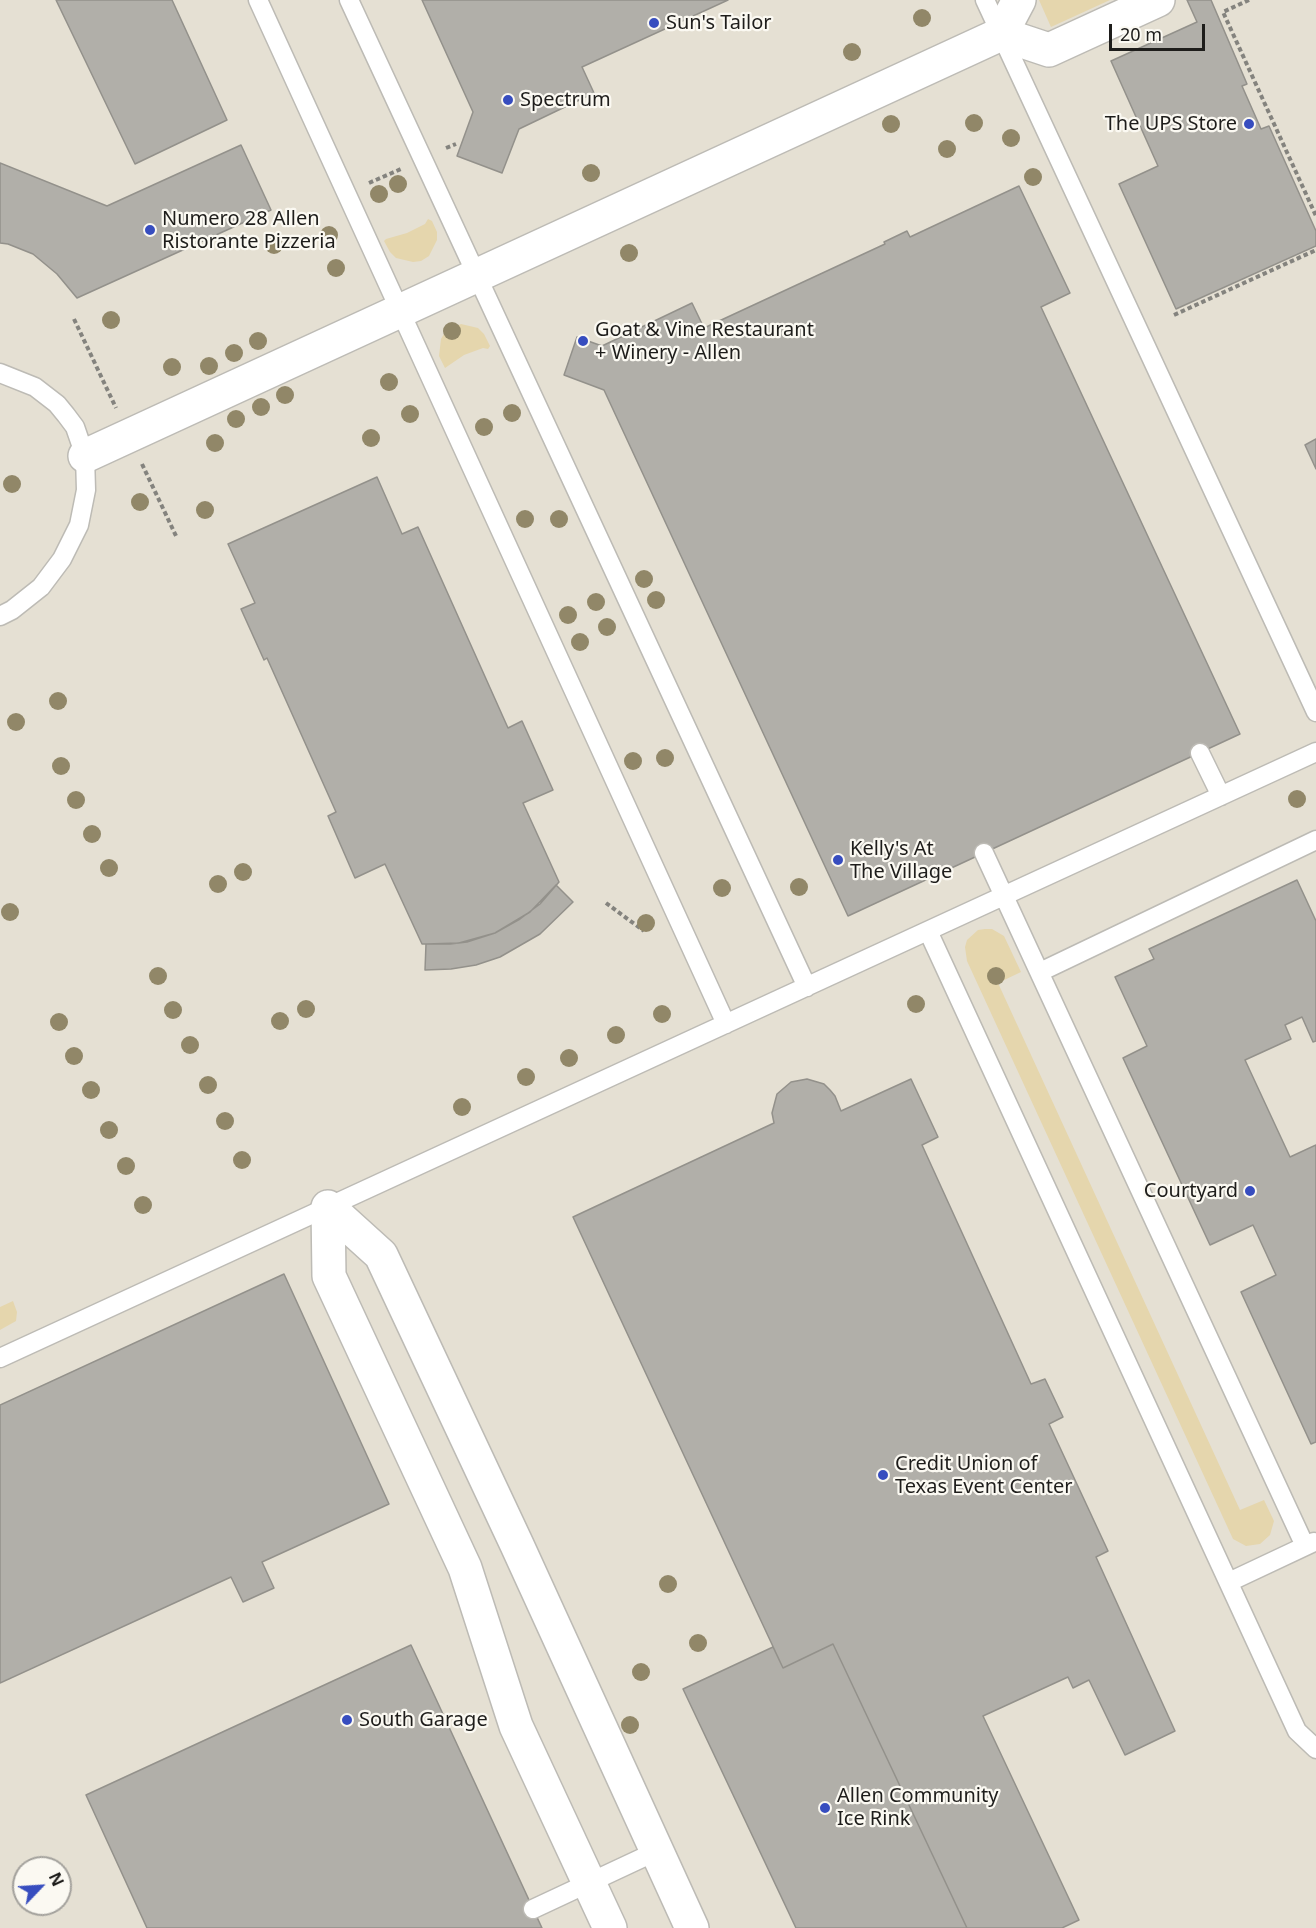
<!DOCTYPE html>
<html>
<head>
<meta charset="utf-8">
<style>
	body { margin:0 }
	#map { position:relative; width:1316px; height:1928px; overflow:hidden; background:#eeece5; font-family:"Noto Sans",sans-serif }
	canvas { display:block }
	.north { position:absolute; left:12px; top:1856px; width:60px; height:60px; box-sizing:border-box; background:#fbf9f2; border:2px solid #a3a19c; border-radius:50%; rotate:65deg; font-size:16px; font-weight:700; line-height:24px; text-align:center; color:#1e1d1b }
	.north::after { content:''; display:block; margin:auto; width:21px; height:27px; background:#374dbf; clip-path:polygon(50% 0,100% 100%,50% 72%,0 100%) }
	.scale { position:absolute; left:1109px; top:24px; width:96px; height:27px; box-sizing:border-box; border:3px solid #1e1d1b; border-top:0; padding-left:8px; font-size:18px; line-height:21px; white-space:nowrap; color:#1e1d1b; -webkit-text-stroke:4px #fbf9f2; paint-order:stroke }
</style>
</head>
<body>
<div id="map">
<canvas width="1316" height="1928"></canvas>
<div class="north">N</div>
<div class="scale">20 m</div>
</div>
<script>
const ctx = document.querySelector('canvas').getContext('2d');
ctx.lineJoin = 'round';
function fillPath(path, color) { ctx.fillStyle = color; ctx.fill(path, 'evenodd'); }
const poly = rows => new Path2D(rows.map(r => 'M' + r).join(''));
function trace(path, color, width, dash) { ctx.strokeStyle = color; ctx.lineWidth = width; ctx.lineCap = dash ? 'butt' : 'round'; ctx.setLineDash(dash || []); ctx.stroke(path); }
function drawText(font, color, halo, rows, align = 'center') {
  ctx.font = font + ' "Noto Sans",sans-serif'; ctx.lineWidth = 4.5; ctx.setLineDash([]); ctx.textBaseline = 'middle'; ctx.strokeStyle = halo; ctx.fillStyle = color; for (const [text, x, y, turn = 0] of rows) {
    ctx.save(); ctx.translate(x, y); ctx.rotate((+turn || 0) * Math.PI / 180); ctx.textAlign = isNaN(turn) ? turn : align; if (halo) ctx.strokeText(text, 0, 0); ctx.fillText(text, 0, 0); ctx.restore();
  }
}
const built = poly([
	[0,0,1316,0,1316,1928,0,1928],
	[24,1868,60,1868,60,1904,24,1904]
]);
const green = poly([
	[1039,0,1110,0,1051,27],
	[428,219,432,221,437,232,437,240,429,256,421,261,413,262,396,258,390,252,384,241,386,239,407,233,425,224],
	[461,324,478,328,484,334,490,346,488,349,483,348,464,355,445,368,439,356,441,339,445,332],
	[985,929,992,929,1004,936,1021,972,998,983,1240,1510,1264,1500,1274,1521,1270,1535,1260,1544,1246,1546,1233,1539,967,961,965,947,967,940,978,930],
	[13,1301,17,1312,16,1321,0,1330,0,1307]
]);
const building = poly([
	[56,0,172,0,227,120,135,164,56,0],
	[422,0,728,0,582,67,594,93,519,129,502,173,457,156,473,112,422,0],
	[1187,0,1211,0,1247,84,1242,86,1261,129,1269,126,1316,231,1316,246,1176,309,1119,184,1158,166,1111,61,1197,22,1187,0],
	[241,145,271,210,77,298,57,274,33,254,8,244,0,243,0,163,107,206,241,145],
	[1019,186,1070,293,1041,307,1240,734,848,916,604,390,564,375,577,337,602,346,692,303,704,328,885,244,884,242,907,231,910,237,1019,186],
	[1316,439,1316,469,1305,445,1316,439],
	[377,477,402,534,418,527,508,728,522,721,553,790,523,803,559,882,540,904,520,919,495,933,467,942,450,944,422,944,385,864,355,878,328,816,336,812,267,658,264,660,241,609,255,603,228,544,377,477],
	[1297,880,1316,921,1316,1041,1313,1042,1302,1017,1285,1025,1291,1039,1245,1060,1290,1157,1316,1145,1316,1442,1311,1444,1241,1292,1276,1275,1253,1225,1210,1245,1123,1058,1147,1046,1115,977,1154,959,1149,949,1297,880],
	[556,885,573,902,540,934,500,957,476,965,451,969,425,970,426,944,459,943,495,933,530,912,556,885],
	[807,1079,824,1084,830,1090,835,1096,841,1111,911,1079,938,1137,922,1145,1031,1384,1045,1379,1063,1417,1049,1424,1108,1551,1096,1557,1175,1731,1125,1755,1089,1680,1073,1688,1068,1677,983,1716,1079,1920,1062,1928,967,1928,833,1644,783,1668,573,1217,774,1123,772,1113,777,1094,791,1082,807,1079],
	[284,1274,389,1504,262,1562,274,1588,243,1602,231,1577,0,1683,0,1405,284,1274],
	[833,1644,967,1928,796,1928,683,1689,773,1647,783,1668,833,1644],
	[411,1645,542,1928,147,1928,86,1795,411,1645]
]);
const path = poly([
	[1249,0,1223,12,1316,216],
	[446,148,456,144],
	[369,183,401,169],
	[1174,315,1316,250],
	[74,319,116,408],
	[142,464,177,538],
	[606,903,644,931]
]);
const service = poly([
	[258,0,726,1024],
	[349,0,807,987],
	[985,0,1316,712],
	[0,373,35,387,57,404,66,415,75,427,85,456,86,490,79,525,62,559,41,587,12,610,0,616],
	[1200,753,1221,796],
	[984,853,1305,1546],
	[928,931,1297,1731,1316,1749],
	[1040,972,1316,840],
	[0,1358,1316,752],
	[1229,1582,1314,1542],
	[533,1909,657,1851]
]);
const minor = poly([
	[1001,34,1049,50,1158,0],
	[85,456,1001,34,1019,0],
	[328,1207,381,1255,517,1545,692,1928],
	[328,1207,329,1276,465,1568,516,1726,610,1928]
]);
const trees = [
	[922,18],
	[852,52],
	[974,123],
	[891,124],
	[1011,138],
	[947,149],
	[591,173],
	[1033,177],
	[398,184],
	[379,194],
	[329,235],
	[274,245],
	[629,253],
	[336,268],
	[111,320],
	[452,331],
	[258,341],
	[234,353],
	[209,366],
	[172,367],
	[389,382],
	[285,395],
	[261,407],
	[512,413],
	[410,414],
	[236,419],
	[484,427],
	[371,438],
	[215,443],
	[12,484],
	[140,502],
	[205,510],
	[525,519],
	[559,519],
	[644,579],
	[656,600],
	[596,602],
	[568,615],
	[607,627],
	[580,642],
	[58,701],
	[16,722],
	[665,758],
	[633,761],
	[61,766],
	[1297,799],
	[76,800],
	[92,834],
	[109,868],
	[243,872],
	[218,884],
	[799,887],
	[722,888],
	[10,912],
	[646,923],
	[158,976],
	[996,976],
	[916,1004],
	[306,1009],
	[173,1010],
	[662,1014],
	[280,1021],
	[59,1022],
	[616,1035],
	[190,1045],
	[74,1056],
	[569,1058],
	[526,1077],
	[208,1085],
	[91,1090],
	[462,1107],
	[225,1121],
	[109,1130],
	[242,1160],
	[126,1166],
	[143,1205],
	[668,1584],
	[698,1643],
	[641,1672],
	[630,1725]
];
const markers = [
	[654,23,6,"#374dbf"],
	[508,100,6,"#374dbf"],
	[1249,124,6,"#374dbf"],
	[150,230,6,"#374dbf"],
	[583,341,6,"#374dbf"],
	[838,860,6,"#374dbf"],
	[1250,1191,6,"#374dbf"],
	[883,1475,6,"#374dbf"],
	[347,1720,6,"#374dbf"],
	[825,1808,6,"#374dbf"]
];
const poiNames = [
	["Sun's Tailor",666,23],
	["Spectrum",520,100],
	["The UPS Store",1237,124,"right"],
	["Numero 28 Allen",162,219],
	["Ristorante Pizzeria",162,242],
	["Goat & Vine Restaurant",595,330],
	["+ Winery - Allen",595,353],
	["Kelly's At",850,849],
	["The Village",850,872],
	["Courtyard",1238,1191,"right"],
	["Credit Union of",895,1464],
	["Texas Event Center",895,1487],
	["South Garage",359,1720],
	["Allen Community",837,1796],
	["Ice Rink",837,1819]
];
fillPath(built, '#e5e0d3');
fillPath(green, '#e5d6ad');
fillPath(building, '#b1afa9');
trace(building, '#93918b', 1.5);
trace(service, '#bdbbb5', 21);
trace(minor, '#bdbbb5', 36);
trace(path, '#84837e', 4, [4.5, 3]);
trace(service, '#fff', 18);
trace(minor, '#fff', 33);
ctx.fillStyle = '#918768';
for (const [x, y] of trees) { ctx.beginPath(); ctx.arc(x, y, 9, 0, 2 * Math.PI); ctx.fill(); }
for (const [x, y, r, color] of markers) { const dot = new Path2D(); dot.arc(x, y, r, 0, 2 * Math.PI); ctx.fillStyle = color; ctx.fill(dot); trace(dot, '#fbf9f2', 2); }
drawText('20px', '#1e1d1b', '#fbf9f2', poiNames, 'left');
</script>
</body>
</html>
